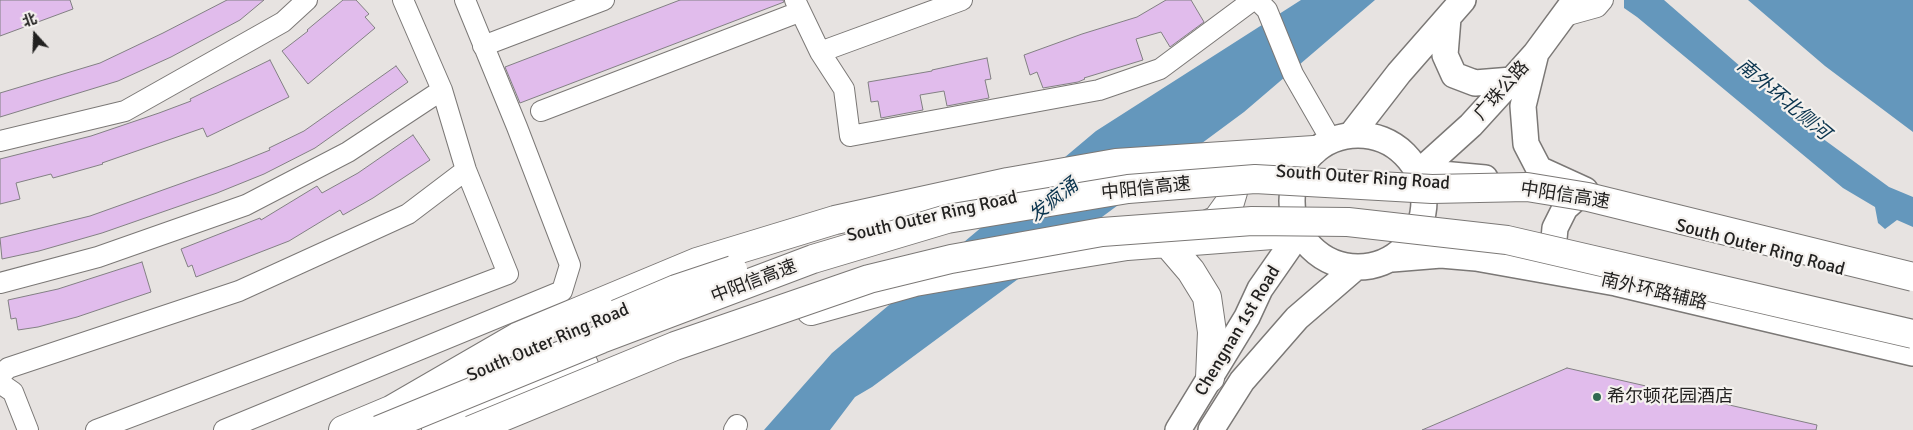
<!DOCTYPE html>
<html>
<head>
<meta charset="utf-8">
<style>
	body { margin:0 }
	#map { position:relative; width:1913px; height:430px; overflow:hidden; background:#e7e3e1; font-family:Signika,"Noto Sans SC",sans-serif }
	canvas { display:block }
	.north { position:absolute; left:10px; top:10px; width:50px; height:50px; -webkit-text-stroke:4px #f4f1ee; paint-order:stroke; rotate:340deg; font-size:14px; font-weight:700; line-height:20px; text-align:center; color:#222120 }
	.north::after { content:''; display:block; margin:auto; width:18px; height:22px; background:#222120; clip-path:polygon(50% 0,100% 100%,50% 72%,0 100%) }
</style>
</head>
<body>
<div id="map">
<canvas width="1913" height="430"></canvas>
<div class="north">北</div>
</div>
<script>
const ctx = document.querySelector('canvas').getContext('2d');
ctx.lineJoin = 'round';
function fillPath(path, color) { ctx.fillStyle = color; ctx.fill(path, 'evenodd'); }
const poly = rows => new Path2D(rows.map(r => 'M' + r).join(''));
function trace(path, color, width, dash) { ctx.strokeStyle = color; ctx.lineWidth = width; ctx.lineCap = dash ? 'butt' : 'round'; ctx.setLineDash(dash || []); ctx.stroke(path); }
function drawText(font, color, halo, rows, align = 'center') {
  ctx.font = font + ' Signika,"Noto Sans SC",sans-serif'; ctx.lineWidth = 4.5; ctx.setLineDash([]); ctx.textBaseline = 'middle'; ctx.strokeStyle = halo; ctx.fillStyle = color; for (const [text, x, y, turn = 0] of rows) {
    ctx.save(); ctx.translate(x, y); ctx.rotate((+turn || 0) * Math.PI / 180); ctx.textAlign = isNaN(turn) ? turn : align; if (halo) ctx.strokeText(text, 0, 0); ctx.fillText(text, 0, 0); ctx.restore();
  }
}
const water = poly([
	[1301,0,1375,0,1244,112,872,387,855,397,830,430,764,430,832,353,1096,131],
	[1624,0,1664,0,1826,141,1889,187,1913,197,1913,227,1897,220,1885,229,1878,223,1875,207,1843,188,1637,17,1624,8],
	[1748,0,1913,0,1913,132,1825,66]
]);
const building = poly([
	[0,0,70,0,73,9,0,36,0,0],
	[227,0,264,0,240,20,171,57,118,81,0,117,0,93,100,63,163,33,227,0],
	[343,0,356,0,369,14,365,17,375,28,308,84,282,51,308,31,307,30,343,0],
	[680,0,783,0,784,2,520,103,505,67,680,0],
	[1166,0,1191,0,1204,22,1170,47,1161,32,1136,39,1143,60,1084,78,1085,79,1078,82,1043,88,1037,72,1030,75,1024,55,1082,34,1137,17,1166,0],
	[987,58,991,79,985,80,989,98,947,106,944,91,920,95,923,110,881,118,878,101,871,102,868,82,932,71,932,70,987,58],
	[270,60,289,97,207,137,203,128,102,163,103,164,53,178,51,174,16,183,20,199,0,204,0,159,91,136,159,113,191,101,190,99,270,60],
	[396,66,408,82,315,148,264,174,217,193,102,233,39,251,2,259,0,238,90,216,230,166,270,150,269,148,304,131,396,66],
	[413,135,430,160,373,198,343,215,340,210,289,241,196,277,192,265,188,267,181,249,260,218,261,220,317,186,322,193,358,173,413,135],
	[142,262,151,292,77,317,38,327,18,330,16,318,11,319,8,300,58,289,142,262],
	[1567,368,1817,425,1816,430,1422,430,1567,368]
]);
const minor = poly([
	[795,0,820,52,844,89,850,136,1099,90,1160,69,1253,0],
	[1257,0,1267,10,1293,74,1331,140],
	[1561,17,1597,7,1603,0],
	[483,46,604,0],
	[820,52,962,0],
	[541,111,799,12],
	[0,141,125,111,283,22,307,0],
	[0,283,98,257,246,205,348,152,442,90],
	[0,376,8,368,239,291,408,214,466,170],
	[0,383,13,392,28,430],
	[96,430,508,274,466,170,442,90,403,0],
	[224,430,562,291,570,265,517,127,465,0],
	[734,430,737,425]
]);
const major = poly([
	[1448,18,1445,55,1454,75,1475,83,1512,80],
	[1536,53,1523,106,1526,144,1539,169,1585,190,1565,208,1555,228,1553,250,1563,267],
	'1292 201a66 66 0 1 1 132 0a66 66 0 1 1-132 0Z',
	[1351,135,1399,73,1463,0],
	[1419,172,1485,178],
	[1419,172,1471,125,1512,80,1536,53,1575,0],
	[1392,259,1441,255,1476,258,1616,283,1913,353],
	[1178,430,1247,317,1260,289,1299,233],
	[1211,430,1242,381,1297,318,1355,268]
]);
const highway = poly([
	[811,311,915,282,1059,257,1127,246,1299,233],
	[1210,378,1212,332,1207,297,1191,271,1167,243,1217,220,1230,202,1233,192,1228,177,1215,165],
	[389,411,517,337,697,262,835,220,1008,182,1116,163,1314,150],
	[343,430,405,404],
	[436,430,584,365]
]);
const highwayBridge = poly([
	[617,314,676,289,733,270],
	[379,430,601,339,813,259,947,219,1128,189,1255,179,1432,189,1527,187,1588,197,1913,277],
	[471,430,675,346,869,279,951,259,1102,232,1252,221,1348,222,1507,240,1913,334]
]);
const markers = [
	[1597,397,5,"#316951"]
];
const streetNames = [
	["广珠公路",1502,91,-48],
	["South Outer Ring Road",1363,178,4],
	["中阳信高速",1146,189,-6],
	["中阳信高速",1565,196,9],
	["South Outer Ring Road",932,217,-13],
	["South Outer Ring Road",1760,248,15],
	["中阳信高速",754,282,-21],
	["南外环路辅路",1654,292,13],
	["Chengnan 1st Road",1238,331,-59],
	["South Outer Ring Road",548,343,-23]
];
const poiNames = [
	["希尔顿花园酒店",1607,397]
];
const waterNames = [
	["南外环北侧河",1783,100,40],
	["发疯涌",1054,201,-39]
];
fillPath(water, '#6497bc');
fillPath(building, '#e1bcec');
trace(building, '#828083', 1);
trace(minor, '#7b7876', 22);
trace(major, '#7b7876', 28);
trace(highway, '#7b7876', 30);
trace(minor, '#fff', 20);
trace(major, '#fff', 25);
trace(highway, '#fff', 28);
trace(highwayBridge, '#7b7876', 30, []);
trace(highwayBridge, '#fff', 28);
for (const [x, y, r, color] of markers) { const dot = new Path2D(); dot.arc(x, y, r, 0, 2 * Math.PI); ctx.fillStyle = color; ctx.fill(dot); trace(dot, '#f4f1ee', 2); }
drawText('18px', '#222120', '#f4f1ee', streetNames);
drawText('18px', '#222120', '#f4f1ee', poiNames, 'left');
drawText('italic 19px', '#0a344e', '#f4f1ee', waterNames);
</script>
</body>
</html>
